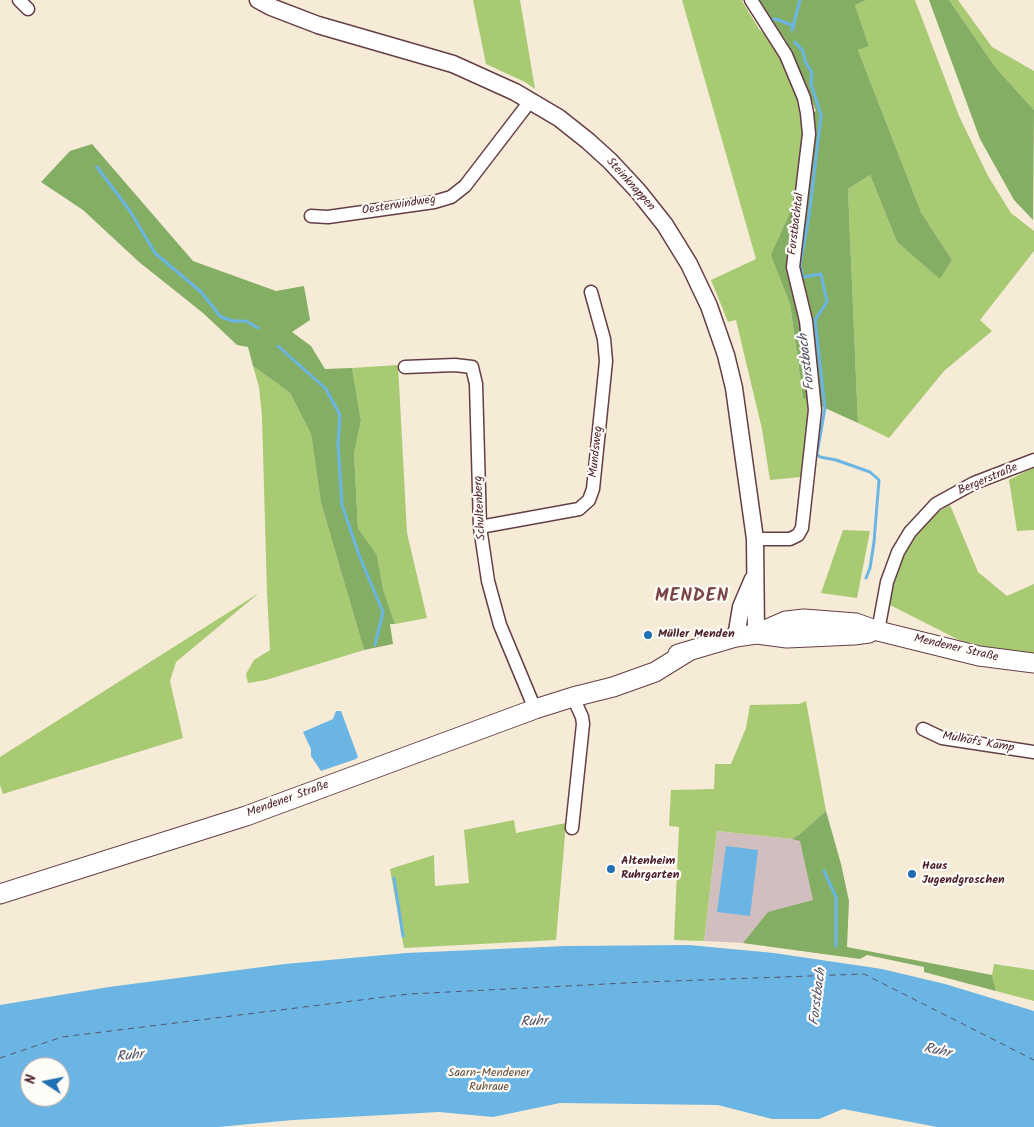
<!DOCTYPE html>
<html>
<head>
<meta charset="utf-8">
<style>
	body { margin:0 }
	#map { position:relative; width:1034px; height:1127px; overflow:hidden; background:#f6ebd6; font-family:Kalam,sans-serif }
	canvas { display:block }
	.north { position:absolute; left:20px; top:1057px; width:50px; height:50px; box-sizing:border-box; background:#fdfcf7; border:1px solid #b5a4a5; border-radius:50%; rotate:281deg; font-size:14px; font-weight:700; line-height:20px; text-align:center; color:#4a1f2b }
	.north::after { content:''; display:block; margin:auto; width:18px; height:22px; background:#1f6fb2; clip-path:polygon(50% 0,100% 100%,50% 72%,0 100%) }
</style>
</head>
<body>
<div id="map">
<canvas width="1034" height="1127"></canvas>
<div class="north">N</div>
</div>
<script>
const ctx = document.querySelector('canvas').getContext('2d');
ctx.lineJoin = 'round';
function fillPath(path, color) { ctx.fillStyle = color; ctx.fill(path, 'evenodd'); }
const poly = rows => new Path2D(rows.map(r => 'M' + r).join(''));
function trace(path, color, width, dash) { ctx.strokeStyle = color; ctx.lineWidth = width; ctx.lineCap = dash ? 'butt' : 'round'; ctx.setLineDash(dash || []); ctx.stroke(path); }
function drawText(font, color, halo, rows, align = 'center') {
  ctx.font = font + ' Kalam,sans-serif'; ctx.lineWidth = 4.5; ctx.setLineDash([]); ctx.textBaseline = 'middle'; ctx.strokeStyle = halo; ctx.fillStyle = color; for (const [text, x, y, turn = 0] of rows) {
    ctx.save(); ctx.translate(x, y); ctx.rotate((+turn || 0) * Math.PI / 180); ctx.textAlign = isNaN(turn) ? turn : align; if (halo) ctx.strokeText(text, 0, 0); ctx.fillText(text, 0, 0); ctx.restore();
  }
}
const industrial = poly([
	[826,811,832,955,743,943,704,941,717,831,792,839]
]);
const green = poly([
	[473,0,520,0,535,89,525,82,486,64],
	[682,0,744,0,742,1,759,29,778,45,805,117,792,208,772,255,790,304,803,398,812,401,801,477,770,480,762,429,736,320,728,322,711,280,756,259],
	[867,0,915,0,959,116,988,176,1011,213,1034,231,1034,251,980,320,992,331,944,371,889,438,858,423,848,189,870,175,897,242,940,278,952,260,921,212,858,50,869,46,855,5],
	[949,0,958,0,992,47,1034,71,1034,110,996,68],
	[398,365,407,533,427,618,395,624,383,589,377,555,358,528,354,453,361,421,352,368],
	[253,366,290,393,311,434,321,503,364,650,266,680,248,683,246,674,254,660,270,650,267,592,262,417,259,387],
	[1034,467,1034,530,1017,531,1009,480],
	[950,505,978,572,1007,596,1034,584,1034,655,1008,653,959,640,888,604,896,566,914,533,933,515],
	[843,530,870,531,857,598,821,593],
	[259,593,176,662,170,681,183,738,3,794,0,785,0,757],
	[806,701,826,811,799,835,792,839,717,831,704,941,674,940,679,827,669,826,671,790,714,789,715,764,731,764,746,728,750,705,799,704],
	[514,820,516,833,566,823,556,940,404,948,390,869,434,855,435,886,469,883,464,830],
	[994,964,1034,970,1034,1001,996,991,992,975]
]);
const forest = poly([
	[757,0,867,0,855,5,869,46,858,50,921,212,952,260,940,279,897,242,870,175,848,189,858,423,803,398,790,304,771,255,792,208,805,117,816,111,785,39,766,18],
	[929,0,949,0,996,68,1034,110,1033,220,1014,200,980,139],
	[92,144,193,261,276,291,304,286,310,320,292,332,311,346,325,369,352,368,361,421,354,453,358,528,377,555,383,589,395,624,390,624,393,644,364,650,321,503,311,434,290,393,253,366,248,347,237,345,203,313,139,262,83,210,41,182,70,151],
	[826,811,841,864,849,901,847,947,992,975,996,991,924,972,924,967,867,955,860,959,743,943,768,912,813,900,800,841,792,839,799,835]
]);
const water = poly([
	[336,711,341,711,358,757,356,759,321,771,311,756,311,749,303,732,333,719],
	[726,846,758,850,750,916,717,912],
	[689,945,774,953,882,969,945,984,1034,1011,1034,1127,937,1127,843,1109,819,1119,772,1119,718,1105,560,1103,493,1117,439,1112,293,1120,218,1127,0,1127,0,1005,109,987,285,964,406,953,566,946],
	[30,1067,60,1067,60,1097,30,1097]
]);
const stream = poly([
	[771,20,776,19,794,26],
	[792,30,800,0],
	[795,42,803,51,805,61,812,73,811,84,821,115,809,217,800,265,803,277,821,274,827,302,815,320,825,408,817,454,820,457,836,460,870,472,879,480,874,542,870,568,866,578],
	[97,167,130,211,155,253,201,292,221,317,233,321,246,321,258,328],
	[278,346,326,389,340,415,338,444,342,505,359,555,383,612,375,645],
	[824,871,836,897,836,946],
	[394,878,403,936]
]);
const ferry = poly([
	[0,1058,62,1037,409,994,645,982,864,974,1034,1060]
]);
const minor = poly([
	[19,0,28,9],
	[751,0,786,55,804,98,807,113,809,134,793,267,806,321,815,410,802,528,798,535,790,539,755,539],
	[311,216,328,217,434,202,451,197,465,186,531,100],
	[405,367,455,365,472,367,476,384,480,527,488,581,500,625,535,709],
	[480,527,579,509,589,500,593,489,606,361,604,339,591,292],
	[878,631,887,582,898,552,910,532,936,504,974,483,1034,460],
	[923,729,942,738,1034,752],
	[572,828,583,724,582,717,573,697]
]);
const tertiary = poly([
	[258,0,271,7,318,25,453,64,515,92,559,118,588,141,610,161,638,191,665,225,689,264,709,306,726,355,734,388,755,539,756,634],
	[736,637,741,607,753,579]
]);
const secondary = poly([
	[757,634,787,638,854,635,869,633],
	[678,654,736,637,756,634,786,621,804,619,856,623,878,631,979,656,1034,663],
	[0,894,246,816,535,709,573,697,613,687,655,672,689,651]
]);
const markers = [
	[648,635,5,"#1f6fb2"],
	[611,869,5,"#1f6fb2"],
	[912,874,5,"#1f6fb2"]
];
const streetNames = [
	["Steinknappen",630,185,48],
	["Oesterwindweg",399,206,-9],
	["Forstbachtal",797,224,-83],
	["Mundsweg",597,452,-84],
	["Bergerstraße",988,480,-23],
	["Schultenberg",481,508,-93],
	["Mendener Straße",956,649,13],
	["Mulhofs Kamp",978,743,10],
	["Mendener Straße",288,800,-20]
];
const poiNames = [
	["Müller Menden",658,635],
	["Altenheim",621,862],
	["Ruhrgarten",621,876],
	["Haus",922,867],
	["Jugendgroschen",922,881]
];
const parkNames = [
	["Saarn-Mendener",489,1074],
	["Ruhraue",489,1088]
];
const waterNames = [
	["Forstbach",808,362,-97],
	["Forstbach",819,997,-83],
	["Ruhr",534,1023,-3],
	["Ruhr",937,1052,12],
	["Ruhr",130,1057,-6]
];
const districtNames = [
	["MENDEN",692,598]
];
fillPath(industrial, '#d1bfbf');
fillPath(green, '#a7ca73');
fillPath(forest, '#85ae65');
fillPath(water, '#6ab5e3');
trace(stream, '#6ab5e3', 3);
trace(ferry, '#55546b', 1, [6, 5]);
trace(minor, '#643e45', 15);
trace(tertiary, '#643e45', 19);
trace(secondary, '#643e45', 21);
trace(minor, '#fff', 12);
trace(tertiary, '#fff', 16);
trace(secondary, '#fff', 19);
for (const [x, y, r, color] of markers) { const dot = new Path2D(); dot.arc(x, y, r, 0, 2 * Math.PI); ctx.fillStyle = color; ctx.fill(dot); trace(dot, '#fdfcf7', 2); }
drawText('12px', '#4a1f2b', '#fdfcf7', streetNames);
drawText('bold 12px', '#4a1f2b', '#fdfcf7', poiNames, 'left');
drawText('12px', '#665241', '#fdfcf7', parkNames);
drawText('italic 14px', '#55546b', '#fdfcf7', waterNames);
ctx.letterSpacing = '1px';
drawText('bold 18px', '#7c4649', '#fdfcf7', districtNames);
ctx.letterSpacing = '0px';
</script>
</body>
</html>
